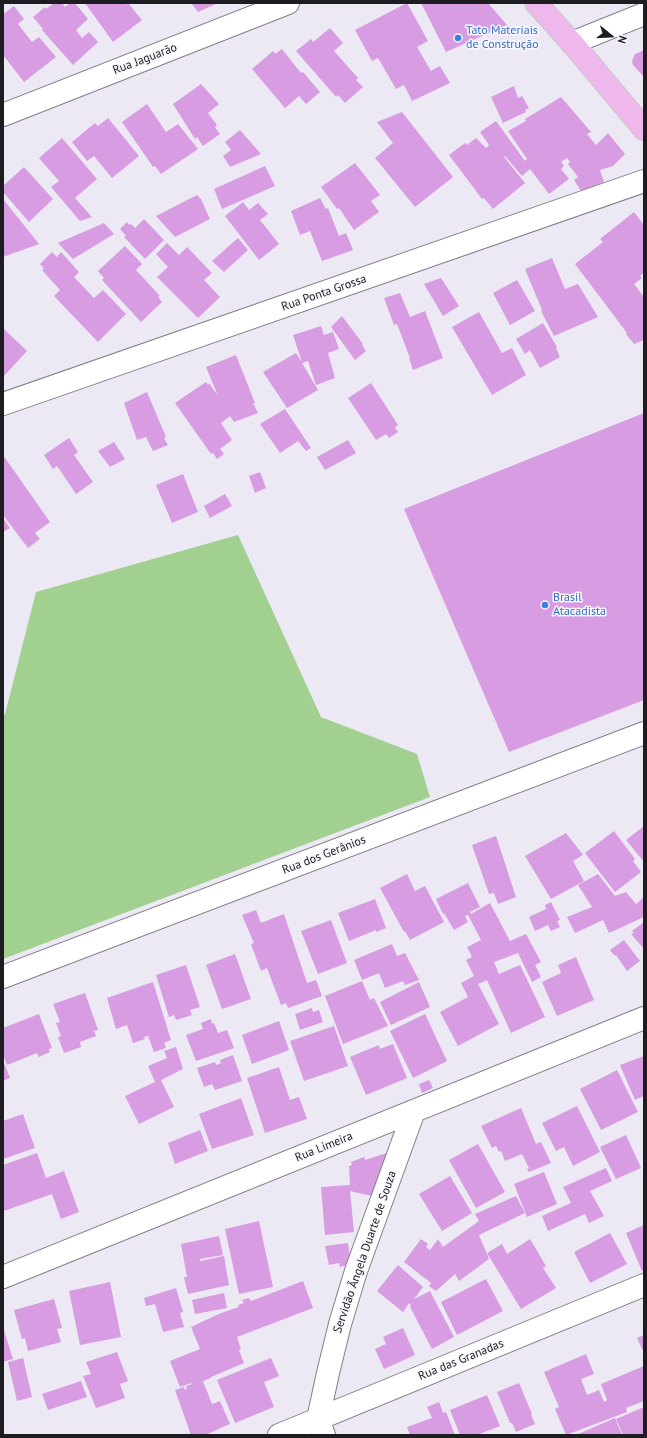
<!DOCTYPE html>
<html>
<head>
<meta charset="utf-8">
<style>
	body { margin:0 }
	#map { position:relative; width:647px; height:1438px; overflow:hidden; background:#ece9f4; font-family:"PT Sans",sans-serif }
	canvas { display:block }
	.frame { position:absolute; inset:0; border:4px solid #1d1c20; pointer-events:none }
	.north { position:absolute; left:591px; top:16px; width:40px; height:40px; -webkit-text-stroke:3px #f9f7fe; paint-order:stroke; rotate:108deg; font-size:11px; font-weight:700; line-height:16px; text-align:center; color:#1d1c20 }
	.north::after { content:''; display:block; margin:auto; width:14px; height:18px; background:#1d1c20; clip-path:polygon(50% 0,100% 100%,50% 72%,0 100%) }
</style>
</head>
<body>
<div id="map">
<canvas width="647" height="1438"></canvas>
<div class="frame"></div>
<div class="north">N</div>
</div>
<script>
const ctx = document.querySelector('canvas').getContext('2d');
ctx.lineJoin = 'round';
function fillPath(path, color) { ctx.fillStyle = color; ctx.fill(path, 'evenodd'); }
const poly = rows => new Path2D(rows.map(r => 'M' + r).join(''));
function trace(path, color, width, dash) { ctx.strokeStyle = color; ctx.lineWidth = width; ctx.lineCap = dash ? 'butt' : 'round'; ctx.setLineDash(dash || []); ctx.stroke(path); }
function drawText(font, color, halo, rows, align = 'center') {
  ctx.font = font + ' "PT Sans",sans-serif'; ctx.lineWidth = 3; ctx.setLineDash([]); ctx.textBaseline = 'middle'; ctx.strokeStyle = halo; ctx.fillStyle = color; for (const [text, x, y, turn = 0] of rows) {
    ctx.save(); ctx.translate(x, y); ctx.rotate((+turn || 0) * Math.PI / 180); ctx.textAlign = isNaN(turn) ? turn : align; if (halo) ctx.strokeText(text, 0, 0); ctx.fillText(text, 0, 0); ctx.restore();
  }
}
const green = poly([
	[238,535,321,717,417,754,430,797,3,959,3,716,5,714,36,592]
]);
const building = poly([
	[54,3,62,3,65,7,70,3,75,3,88,19,76,30,82,38,89,32,98,42,73,65,42,30,43,29,33,17,45,7,46,9],
	[85,3,125,3,127,5,128,3,142,20,113,42],
	[191,3,218,3,198,12],
	[407,3,428,41,417,47,431,71,440,66,450,83,412,101,404,85,396,89,378,58,372,61,355,30],
	[421,3,488,3,507,25,446,52],
	[14,6,24,19,18,24,32,42,39,37,56,57,24,82,3,55,3,14],
	[330,28,343,43,334,51,358,78,356,80,363,87,345,103,338,95,336,97,296,51,311,39,313,42],
	[282,49,301,73,303,72,320,92,306,104,299,96,285,108,252,69,273,51,275,54],
	[644,50,644,77,633,65,632,61,635,54],
	[201,84,219,104,208,113,217,125,215,127,220,134,203,146,197,137,195,139,173,104],
	[514,86,518,98,522,96,529,108,525,110,526,112,503,123,491,97],
	[561,97,591,132,587,134,596,145,608,133,625,154,613,166,600,170,604,182,581,191,574,180,578,177,568,164,570,162,567,158,561,162,564,166,561,169,569,179,549,194,530,169,522,176,505,156,504,157,525,183,493,209,484,198,482,199,449,155,465,143,467,145,476,138,486,148,489,145,480,132,496,121,525,161,527,159,508,131,526,121,525,119],
	[147,104,166,132,178,124,198,149,161,174,155,166,153,167,122,122],
	[402,112,453,177,415,207,375,158,393,143,377,122],
	[108,118,139,156,112,178,94,156,87,161,72,142,95,123,98,126],
	[240,130,261,154,230,167,223,156,231,150,225,142],
	[62,138,97,179,75,198,92,217,80,221,51,187,59,181,39,158],
	[355,163,380,195,371,201,379,212,354,230,339,208,337,209,321,187],
	[265,166,275,186,222,209,214,189],
	[24,167,53,199,29,222,3,192,3,186],
	[197,195,201,199,210,219,175,237,156,216],
	[320,198,326,209,328,208,339,236,346,233,353,250,322,261,310,231,300,235,291,211],
	[3,199,39,244,3,257],
	[243,202,249,210,258,203,268,214,260,220,279,244,259,260,225,216],
	[634,212,644,225,644,273,640,276,642,278,634,284,644,297,644,340,634,344,626,334,627,333,575,264,603,242,600,239],
	[144,219,164,240,145,259,124,237,126,236,120,229,127,222,129,225,131,224,135,228],
	[104,223,114,234,73,259,58,243],
	[238,238,248,250,224,272,212,261],
	[167,243,179,255,187,247,212,273,204,280,220,297,198,318,157,277,168,267,156,254],
	[125,246,142,264,136,270,160,296,158,297,162,302,141,322,102,280,104,278,98,271],
	[52,252,57,257,61,252,79,272,74,277,94,298,103,290,126,314,98,342,54,296,60,290,42,270,44,269,40,264],
	[552,258,565,289,578,284,598,317,554,336,541,311,542,310,525,269],
	[441,278,459,306,443,316,424,284],
	[517,280,535,311,510,325,493,293],
	[400,293,410,317,425,311,443,358,413,370,409,358,410,358,397,324,394,325,384,298],
	[479,312,502,353,512,348,526,375,492,395,452,327],
	[342,316,363,344,362,345,366,351,355,360,331,327],
	[543,323,557,347,556,348,560,357,540,368,530,350,525,354,516,339],
	[321,326,324,335,333,332,339,349,328,353,335,378,316,385,308,361,302,363,318,390,287,408,263,372,296,353,302,362,293,335],
	[3,328,27,351,3,377],
	[236,355,255,403,253,403,258,413,234,422,230,416,221,423,232,440,220,449,224,454,217,459,213,453,211,454,175,403,206,382,208,385,209,383,218,396,206,367],
	[371,383,398,425,395,427,398,432,389,438,386,434,376,440,348,398],
	[147,392,166,437,164,438,168,445,153,451,146,437,137,440,124,403],
	[285,409,311,448,306,451,298,441,280,453,260,424],
	[644,413,644,700,509,752,404,509],
	[69,438,78,452,74,455,93,482,76,494,57,466,53,469,44,455],
	[348,440,356,453,325,470,317,457],
	[114,442,125,459,110,467,98,451],
	[3,455,50,522,35,533,40,539,28,548,3,515],
	[260,472,266,488,255,493,249,476],
	[183,474,198,512,172,523,156,485],
	[225,494,232,506,210,518,204,506],
	[3,518,10,528,3,532],
	[644,826,644,862,626,840],
	[614,831,635,859,633,861,641,872,615,892,585,853],
	[566,833,583,855,573,861,584,881,551,899,525,856],
	[496,836,516,897,498,904,494,893,489,894,472,845],
	[407,874,415,891,425,886,444,922,410,940,405,931,404,932,380,888],
	[598,874,615,896,626,892,636,904,644,897,644,917,609,933,603,920,575,933,567,917,592,907,578,885],
	[468,883,480,907,470,912,471,914,490,903,510,941,526,934,541,962,535,965,541,977,532,982,518,953,494,962,499,974,520,965,545,1017,511,1033,487,980,478,984,499,1024,458,1046,440,1012,468,997,461,983,474,976,466,960,472,957,467,947,481,940,468,915,465,916,468,922,454,930,444,913,443,914,436,899],
	[375,899,386,928,376,932,376,930,349,941,338,913],
	[551,902,560,920,557,921,560,927,551,931,548,925,535,931,529,917,546,909,545,905],
	[256,910,261,923,284,914,307,983,316,980,322,996,288,1008,286,1003,281,1005,267,968,261,971,251,944,254,943,242,915],
	[331,920,347,963,318,974,301,931],
	[644,922,644,949,631,934,634,933,632,931],
	[624,940,640,961,627,971,616,955,615,956,610,950],
	[392,944,397,956,405,953,419,980,405,985,403,981,385,988,379,973,362,980,354,960],
	[235,954,251,999,222,1009,206,965],
	[576,957,594,1000,557,1016,542,982,561,973,558,965],
	[186,965,200,1007,190,1010,192,1015,176,1020,174,1015,169,1017,156,975],
	[362,981,370,1000,374,998,388,1026,343,1044,325,996],
	[153,982,171,1040,164,1043,166,1048,154,1052,148,1036,144,1037,145,1039,133,1043,127,1025,116,1029,107,998],
	[419,982,430,1007,391,1025,380,1002],
	[85,993,98,1030,94,1031,96,1036,80,1042,81,1047,64,1053,58,1037,61,1036,56,1023,60,1022,53,1004],
	[312,1008,313,1012,319,1010,323,1022,300,1030,295,1014],
	[39,1014,52,1048,49,1049,50,1052,39,1057,37,1053,7,1065,3,1055,3,1028],
	[425,1014,447,1061,413,1078,390,1031],
	[211,1019,212,1024,214,1023,218,1033,227,1030,234,1048,196,1061,186,1035,203,1029,201,1023],
	[279,1021,289,1050,252,1064,242,1035],
	[334,1026,348,1066,304,1081,290,1041],
	[393,1044,407,1078,366,1095,350,1057,379,1045,380,1049],
	[176,1047,183,1069,161,1080,174,1107,139,1124,125,1096,155,1082,148,1066,167,1058,164,1051],
	[233,1055,242,1081,215,1090,212,1084,204,1087,197,1068,215,1062,216,1065,221,1063,220,1060],
	[644,1056,644,1096,635,1100,620,1065],
	[3,1060,10,1078,3,1081],
	[279,1067,290,1100,299,1097,307,1119,265,1133,247,1078],
	[617,1070,638,1112,601,1130,580,1089],
	[429,1080,433,1088,422,1093,419,1084],
	[241,1098,254,1135,212,1149,199,1114],
	[577,1106,600,1152,573,1166,564,1147,556,1151,542,1123],
	[521,1108,536,1144,541,1142,551,1163,529,1172,527,1169,529,1168,522,1154,505,1161,501,1151,499,1152,496,1146,492,1148,481,1126],
	[23,1114,35,1148,3,1159,3,1121],
	[200,1130,208,1151,175,1164,168,1143],
	[626,1135,641,1168,616,1179,600,1147],
	[478,1144,505,1192,476,1208,449,1160],
	[37,1153,46,1178,64,1171,79,1212,61,1219,52,1194,4,1211,3,1165],
	[387,1153,372,1196,350,1191,354,1232,325,1235,321,1187,350,1185,349,1166,352,1165,351,1162,364,1157,365,1160],
	[606,1168,612,1181,590,1191,604,1216,589,1223,585,1214,548,1231,542,1216,571,1203,563,1187],
	[544,1172,557,1204,527,1217,514,1184],
	[450,1176,472,1213,442,1231,419,1194],
	[516,1196,525,1213,479,1235,489,1259,459,1281,455,1274,436,1291,429,1286,431,1283,404,1262,421,1239,428,1244,426,1247,430,1250,438,1239,443,1247,479,1221,475,1214],
	[259,1221,273,1287,239,1294,225,1229],
	[644,1225,644,1270,642,1271,626,1233],
	[610,1233,627,1264,590,1283,574,1252],
	[219,1236,223,1255,200,1259,200,1261,224,1256,229,1285,188,1294,184,1277,187,1277,181,1244],
	[530,1239,546,1266,543,1268,556,1288,521,1309,487,1253,502,1244,507,1254],
	[348,1243,351,1264,340,1267,339,1263,329,1265,325,1246],
	[398,1265,423,1287,414,1299,430,1291,454,1337,432,1349,410,1307,411,1306,409,1303,403,1312,377,1291],
	[486,1279,503,1311,457,1335,441,1302],
	[303,1281,313,1308,237,1337,241,1349,239,1350,244,1363,211,1377,211,1378,203,1381,212,1404,220,1401,230,1424,205,1435,191,1435,175,1390,184,1387,185,1390,187,1389,186,1386,192,1384,191,1383,180,1387,170,1361,200,1349,191,1327,221,1313,239,1307,238,1305,244,1303,242,1300,249,1298,251,1301],
	[110,1282,121,1337,80,1345,69,1291],
	[176,1288,183,1312,180,1313,184,1327,163,1332,155,1304,146,1306,144,1298],
	[224,1293,227,1308,195,1314,192,1300],
	[54,1299,62,1328,57,1329,61,1342,28,1351,25,1338,22,1339,14,1310],
	[3,1327,13,1359,3,1362],
	[403,1328,415,1355,384,1369,375,1349,386,1344,383,1337],
	[644,1335,644,1353,637,1338],
	[117,1352,128,1381,120,1384,125,1398,96,1408,83,1376,91,1374,86,1362],
	[586,1354,594,1374,581,1379,587,1395,599,1390,604,1402,607,1400,601,1384,644,1366,644,1401,626,1408,627,1412,566,1435,555,1409,559,1407,544,1372],
	[23,1358,32,1397,17,1401,8,1362],
	[271,1358,279,1376,264,1382,274,1407,235,1423,217,1380],
	[81,1381,87,1397,48,1410,42,1394],
	[519,1383,532,1414,531,1415,535,1424,516,1432,512,1423,510,1423,497,1392],
	[487,1395,500,1426,477,1435,460,1435,450,1410],
	[439,1402,443,1413,446,1412,455,1435,410,1435,407,1427,432,1418,427,1407],
	[644,1407,644,1435,623,1435,616,1419],
	[615,1418,622,1435,576,1435]
]);
const minor = poly([
	[572,43,644,14],
	[3,115,288,3],
	[3,404,644,181],
	[3,977,644,733],
	[3,1277,644,1018],
	[279,1435,644,1285],
	[324,1435,318,1419,328,1373,340,1324,356,1271,414,1111]
]);
const major = poly([
	[536,3,572,43,644,129]
]);
const markers = [
	[458,38,4,"#3f7fe0"],
	[545,605,4,"#3f7fe0"]
];
const shopNames = [
	["Tato Materiais",466,31],
	["de Construção",466,45],
	["Brasil",553,598],
	["Atacadista",553,612]
];
const streetNames = [
	["Rua Jaguarão",145,59,-21],
	["Rua Ponta Grossa",324,293,-19],
	["Rua dos Gerânios",324,855,-21],
	["Rua Limeira",324,1147,-22],
	["Servidão Ângela Duarte de Souza",365,1252,-71],
	["Rua das Granadas",461,1360,-22]
];
fillPath(green, '#a2d091');
fillPath(building, '#d79ce2');
trace(minor, '#817e87', 24);
trace(major, '#c9c9c9', 24);
trace(minor, '#fff', 22);
trace(major, '#efb8ed', 22);
for (const [x, y, r, color] of markers) { const dot = new Path2D(); dot.arc(x, y, r, 0, 2 * Math.PI); ctx.fillStyle = color; ctx.fill(dot); trace(dot, '#f9f7fe', 1.5); }
drawText('12px', '#366cbe', '#f9f7fe', shopNames, 'left');
drawText('12px', '#1d1c20', '#f9f7fe', streetNames);
</script>
</body>
</html>
